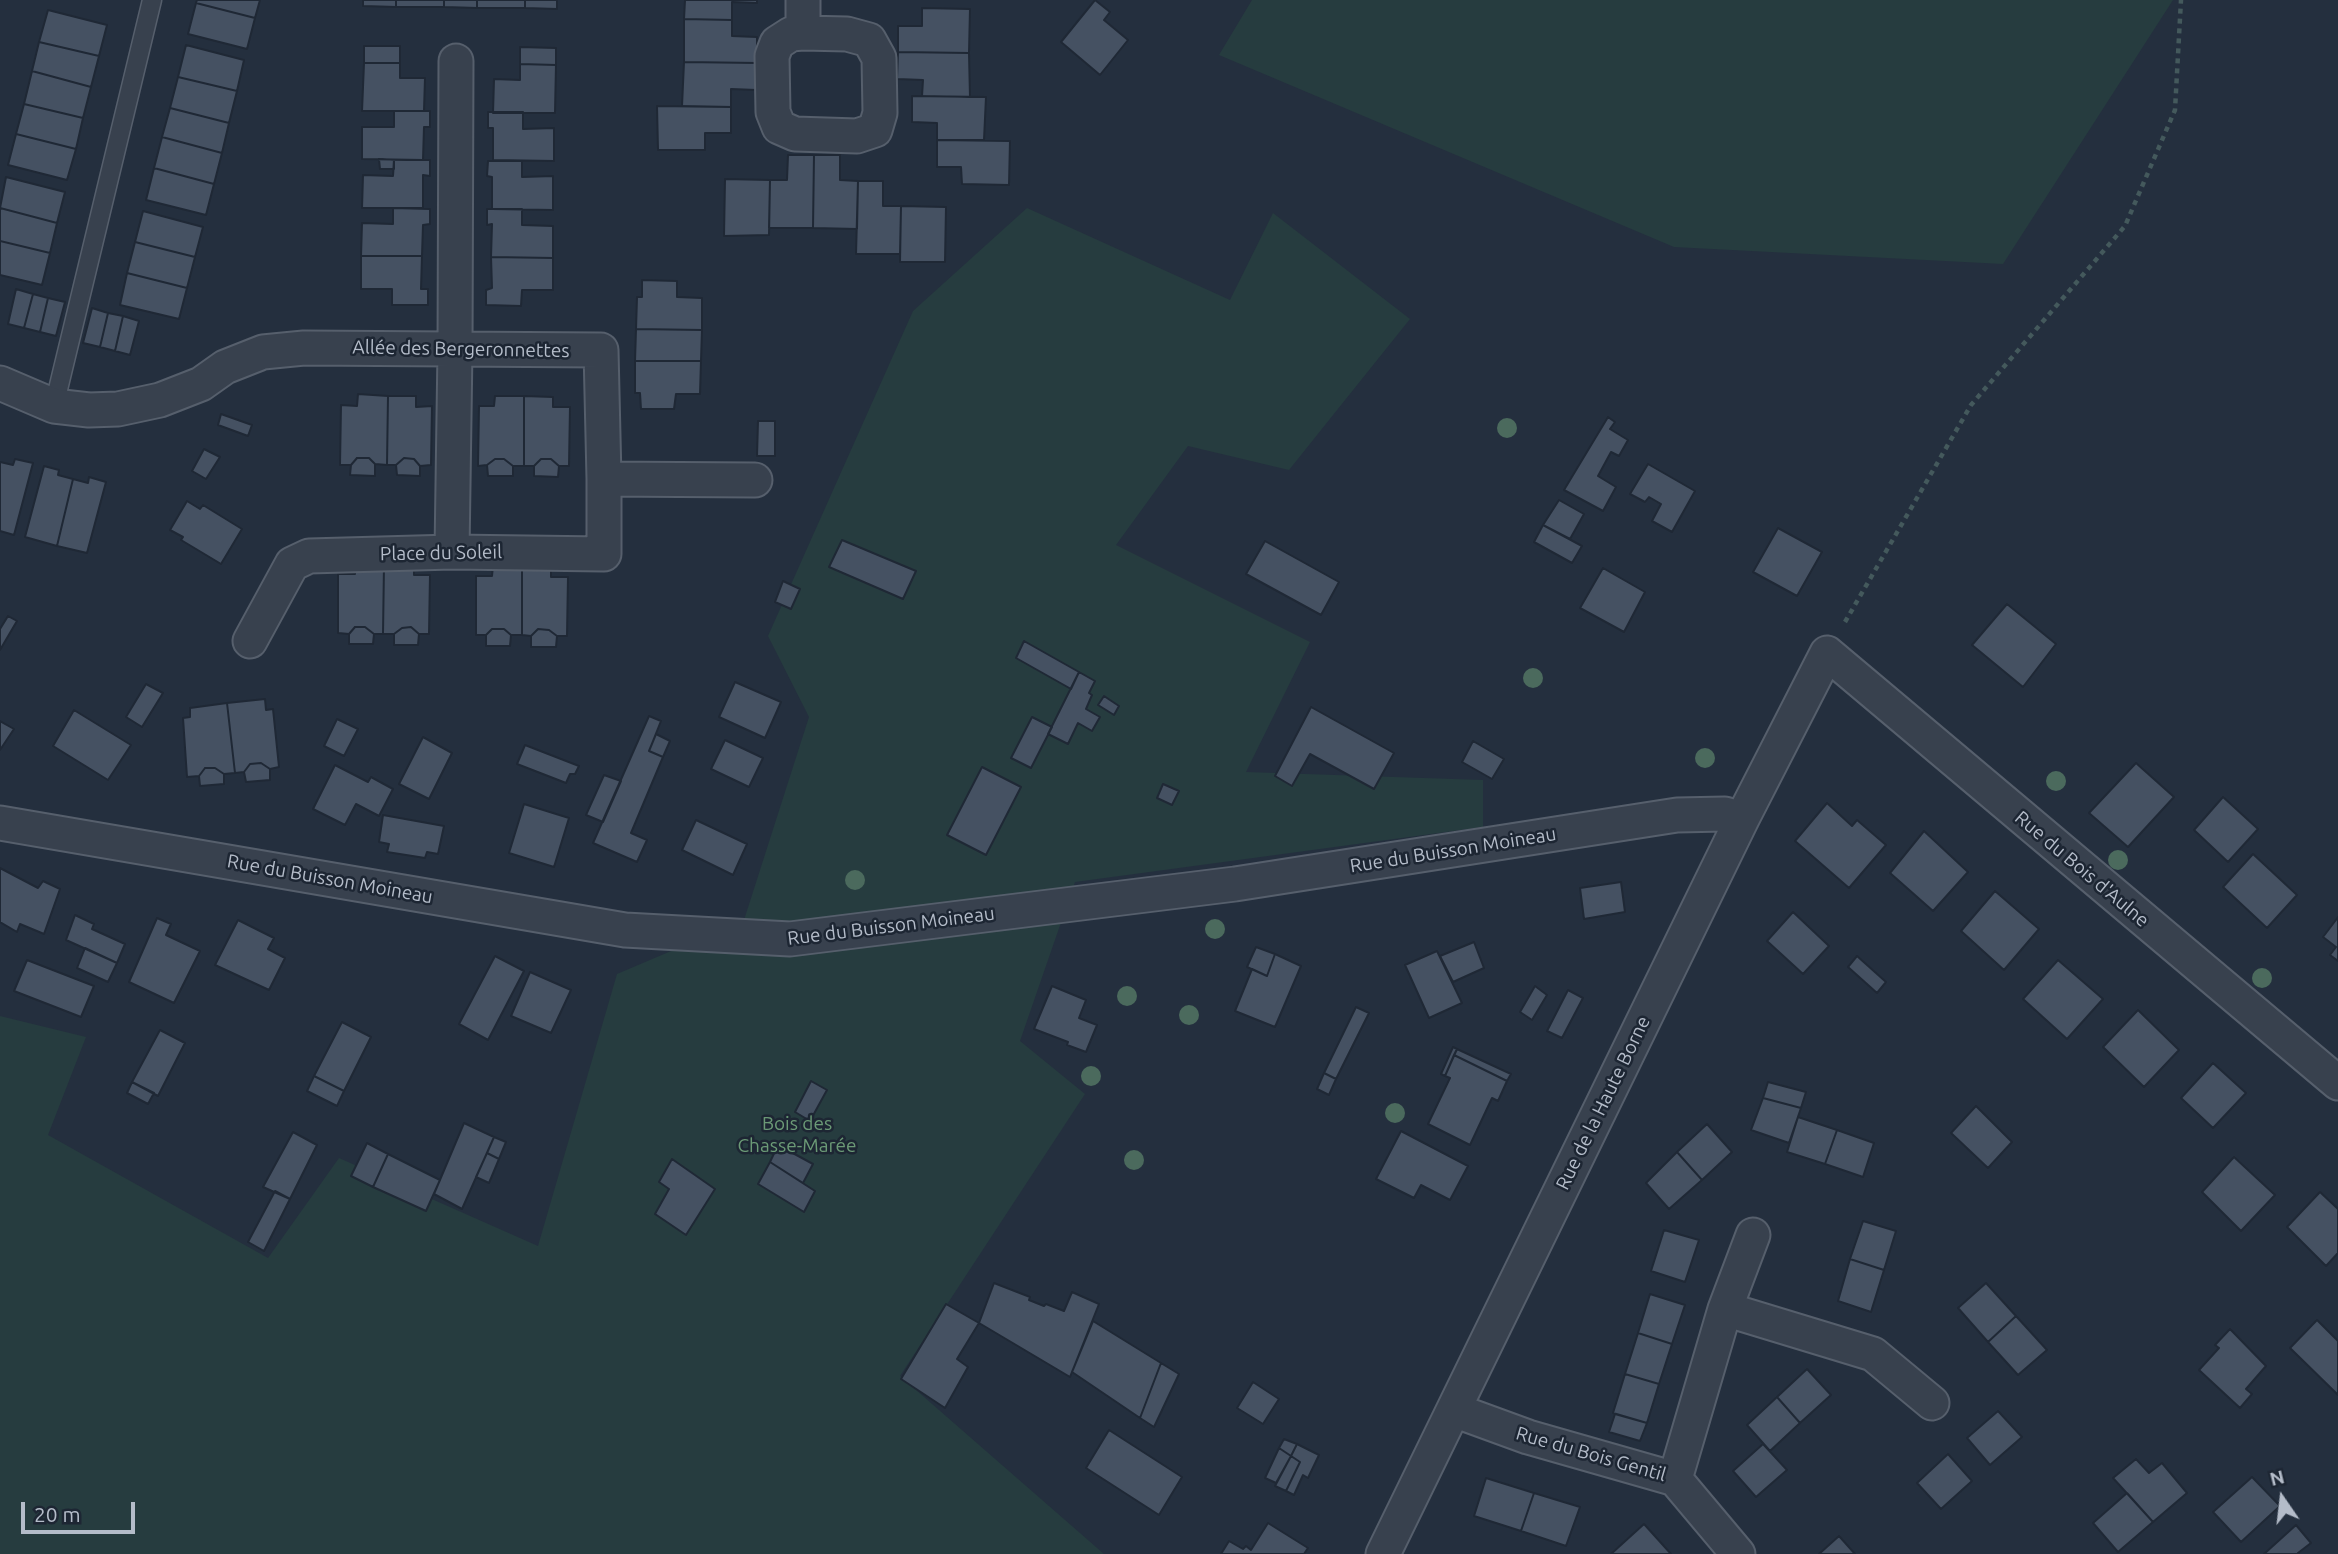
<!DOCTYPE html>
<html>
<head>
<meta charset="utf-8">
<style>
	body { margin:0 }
	#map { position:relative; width:2338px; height:1554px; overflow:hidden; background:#242f3e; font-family:Ubuntu,sans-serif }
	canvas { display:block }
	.north { position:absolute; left:2247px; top:1463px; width:70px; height:70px; -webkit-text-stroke:5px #1d2633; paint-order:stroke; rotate:346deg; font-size:19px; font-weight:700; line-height:28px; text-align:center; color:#b4bcc9 }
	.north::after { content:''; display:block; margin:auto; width:24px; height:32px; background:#b4bcc9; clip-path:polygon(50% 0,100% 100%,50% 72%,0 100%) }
	.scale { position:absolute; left:21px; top:1502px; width:114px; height:32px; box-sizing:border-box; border:4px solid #b4bcc9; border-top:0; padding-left:9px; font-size:21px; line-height:24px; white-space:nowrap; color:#b4bcc9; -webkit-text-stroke:5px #1d2633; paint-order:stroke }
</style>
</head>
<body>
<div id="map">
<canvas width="2338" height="1554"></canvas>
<div class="north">N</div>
<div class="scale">20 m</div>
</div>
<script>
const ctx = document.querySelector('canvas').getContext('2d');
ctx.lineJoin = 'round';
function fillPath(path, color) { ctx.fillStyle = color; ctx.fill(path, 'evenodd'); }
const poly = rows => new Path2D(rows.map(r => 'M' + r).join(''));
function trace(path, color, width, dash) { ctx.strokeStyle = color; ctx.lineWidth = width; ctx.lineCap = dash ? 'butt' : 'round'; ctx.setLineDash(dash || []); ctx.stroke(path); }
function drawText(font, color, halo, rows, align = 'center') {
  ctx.font = font + ' Ubuntu,sans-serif'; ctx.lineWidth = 5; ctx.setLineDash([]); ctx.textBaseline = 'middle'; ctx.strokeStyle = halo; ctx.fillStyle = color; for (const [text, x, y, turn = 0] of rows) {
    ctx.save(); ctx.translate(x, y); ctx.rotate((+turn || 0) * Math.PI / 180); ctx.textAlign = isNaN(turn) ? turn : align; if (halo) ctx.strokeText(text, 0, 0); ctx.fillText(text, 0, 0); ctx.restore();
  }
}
const green = poly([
	[1252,0,2173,0,2003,264,1674,247,1219,55],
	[1027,208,1230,300,1273,213,1410,319,1289,470,1188,446,1116,545,1310,642,1246,772,1483,780,1483,827,1075,882,1020,1041,1085,1094,900,1376,1104,1554,0,1554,0,1016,86,1037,48,1135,268,1258,339,1158,538,1246,617,974,744,920,809,717,768,636,913,311]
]);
const building = poly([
	[197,0,260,0,255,18,196,3,197,0],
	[363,0,396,0,396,7,363,6,363,0],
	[396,0,444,0,444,7,396,7,396,0],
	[444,0,477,0,477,8,444,7,444,0],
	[477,0,525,0,525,8,477,8,477,0],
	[525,0,557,0,557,9,525,8,525,0],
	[685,0,757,0,757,3,732,2,732,20,684,19,685,0],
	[1095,0,1110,12,1104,20,1128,40,1100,75,1061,42,1095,0],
	[196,3,255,18,247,49,188,34,196,3],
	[922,8,970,9,969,53,898,52,898,26,922,26,922,8],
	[48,10,107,25,99,56,39,42,48,10],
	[684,19,732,20,732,36,757,37,757,63,684,62,684,19],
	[39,42,99,56,91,87,32,71,39,42],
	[186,45,244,60,237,91,178,77,186,45],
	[364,46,400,46,400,63,364,63,364,46],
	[520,47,556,48,556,65,520,64,520,47],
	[898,52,969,53,970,97,922,96,923,80,897,79,898,52],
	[684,62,757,63,756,90,731,89,731,107,682,106,684,62],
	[364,63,400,63,400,78,425,78,424,111,362,111,364,63],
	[520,64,556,65,555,113,493,113,494,79,520,80,520,64],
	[32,71,91,87,83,118,24,104,32,71],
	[178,77,237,91,229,123,170,108,178,77],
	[912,96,986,97,984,140,937,140,937,123,912,122,912,96],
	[24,104,83,118,76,149,16,134,24,104],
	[657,106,731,107,731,133,705,133,705,150,658,150,657,106],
	[170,108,229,123,222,153,162,137,170,108],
	[394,111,430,111,430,127,424,127,423,160,362,159,362,127,394,127,394,111],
	[488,112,523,112,523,129,554,128,554,161,493,160,493,128,488,128,488,112],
	[16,134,76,149,67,180,8,165,16,134],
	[162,137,222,153,214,184,154,168,162,137],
	[937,140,1010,141,1009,185,962,184,961,167,937,167,937,140],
	[788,155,814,155,813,228,769,228,770,180,787,180,788,155],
	[814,155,840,155,840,180,858,181,857,229,813,228,814,155],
	[379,159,394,160,394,169,380,169,379,159],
	[394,160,430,160,430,176,423,175,423,208,362,208,363,175,393,176,394,160],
	[488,161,522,161,522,177,553,176,553,210,492,209,492,177,487,176,488,161],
	[154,168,214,184,206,215,146,200,154,168],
	[6,177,65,192,57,223,0,208,6,177],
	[725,179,770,180,769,235,724,236,725,179],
	[858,181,883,181,883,206,901,206,900,254,856,254,858,181],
	[901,206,946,207,945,262,900,262,901,206],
	[0,208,57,223,50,253,0,241,0,208],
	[393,208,430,209,430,224,423,225,422,256,361,256,362,223,393,224,393,208],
	[487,209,522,209,522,225,553,226,553,258,491,257,492,224,487,225,487,209],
	[143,211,203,227,195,257,135,242,143,211],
	[0,241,50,253,42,285,0,275,0,241],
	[135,242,195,257,187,288,127,273,135,242],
	[361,256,422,256,421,289,428,289,428,305,392,305,392,289,361,289,361,256],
	[491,257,553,258,553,290,522,290,521,306,486,305,486,290,492,288,491,257],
	[127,273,187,288,179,319,120,305,127,273],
	[642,280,677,281,677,297,702,298,702,330,636,329,637,297,642,297,642,280],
	[16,289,33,294,24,328,8,324,16,289],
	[33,294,48,298,40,332,24,328,33,294],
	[48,298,65,302,56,336,40,332,48,298],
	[92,308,108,313,100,347,83,343,92,308],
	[108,313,123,316,115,351,100,347,108,313],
	[123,316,139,321,130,355,115,351,123,316],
	[636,329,702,330,701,361,635,361,636,329],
	[635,361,701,361,700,394,676,394,674,409,641,409,640,393,635,393,635,361],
	[358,394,388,396,387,465,375,464,369,458,357,458,351,465,340,465,341,405,357,406,358,394],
	[388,396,416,396,416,407,432,406,431,465,420,466,414,459,404,458,396,465,387,465,388,396],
	[495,396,524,396,524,466,513,466,504,459,495,459,487,465,478,466,479,406,494,406,495,396],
	[524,396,553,397,553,407,570,407,569,466,559,466,551,459,541,459,534,466,524,466,524,396],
	[221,414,252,425,248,436,218,425,221,414],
	[1608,417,1615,422,1610,429,1628,440,1619,456,1611,452,1598,476,1616,487,1603,511,1564,490,1608,417],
	[758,421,775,421,775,456,757,456,758,421],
	[204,449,220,457,206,479,192,471,204,449],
	[357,458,369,458,375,464,375,476,350,475,351,465,357,458],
	[404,458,414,459,420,466,420,476,397,475,396,465,404,458],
	[15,459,33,463,14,535,0,531,0,462,13,465,15,459],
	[495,459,504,459,513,466,513,476,488,476,487,465,495,459],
	[541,459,551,459,559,466,558,477,534,476,534,466,541,459],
	[1648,464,1695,491,1672,532,1652,521,1661,504,1649,497,1645,502,1630,494,1648,464],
	[44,466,59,470,58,475,73,479,57,546,25,537,44,466],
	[89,477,106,482,87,553,57,546,73,479,88,483,89,477],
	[1559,500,1584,514,1570,539,1543,525,1559,500],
	[187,501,200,509,203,505,242,529,221,564,181,540,183,537,170,530,187,501],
	[1543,525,1582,546,1572,563,1534,542,1543,525],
	[1778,528,1822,552,1797,596,1753,572,1778,528],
	[842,540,916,571,903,599,829,567,842,540],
	[1265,541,1339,582,1321,615,1246,574,1265,541],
	[355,565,384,565,383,634,374,634,365,627,355,627,349,634,338,633,338,574,355,574,355,565],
	[384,565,414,565,414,575,430,575,429,634,419,634,411,627,402,628,394,634,383,634,384,565],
	[493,566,522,566,522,635,511,635,504,629,492,629,486,635,476,635,476,576,492,576,493,566],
	[522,566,551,566,551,577,568,577,567,636,557,636,549,630,538,629,531,636,522,635,522,566],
	[1603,568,1645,592,1624,632,1580,608,1603,568],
	[783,581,800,589,791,609,775,602,783,581],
	[2007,604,2056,644,2023,687,1972,645,2007,604],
	[8,616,17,621,0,650,0,629,8,616],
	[355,627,365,627,374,634,373,644,349,644,349,634,355,627],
	[411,627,419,634,418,645,394,645,394,634,402,628,411,627],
	[492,629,504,629,511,635,510,646,486,646,486,635,492,629],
	[538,629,549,630,557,636,556,647,531,647,531,636,538,629],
	[1024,641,1079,672,1071,689,1016,658,1024,641],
	[1079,672,1095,681,1089,693,1092,695,1086,709,1100,717,1092,731,1078,723,1068,744,1048,734,1079,672],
	[735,682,781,702,765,738,719,717,735,682],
	[146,684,163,693,142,727,126,717,146,684],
	[1104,696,1119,706,1114,715,1098,705,1104,696],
	[265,699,266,710,273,709,279,767,270,769,261,763,250,764,244,772,235,773,227,703,265,699],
	[227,703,235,773,224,774,215,768,205,768,199,776,187,777,183,718,190,717,190,708,227,703],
	[1311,707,1394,753,1374,789,1310,754,1292,786,1275,776,1311,707],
	[74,710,131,745,108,780,53,746,74,710],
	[649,716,661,721,649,751,663,757,631,833,647,840,637,862,593,843,649,716],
	[1032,717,1052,727,1031,768,1011,758,1032,717],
	[337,719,358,729,344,756,324,746,337,719],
	[0,721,14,729,0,750,0,721],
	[656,734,670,741,663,757,649,751,656,734],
	[423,737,452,753,429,799,399,784,423,737],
	[725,740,763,758,749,787,711,769,725,740],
	[1473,741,1504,759,1492,779,1462,762,1473,741],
	[525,745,579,766,575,774,570,774,566,783,517,764,525,745],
	[261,763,270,769,270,780,246,782,244,772,250,764,261,763],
	[2136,763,2174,797,2128,847,2089,813,2136,763],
	[335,765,368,782,371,777,393,789,379,816,356,804,345,825,313,809,335,765],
	[982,767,1021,787,986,855,947,835,982,767],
	[205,768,215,768,224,774,224,784,200,786,199,776,205,768],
	[604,775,621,781,603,822,586,815,604,775],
	[1163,784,1179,791,1172,805,1157,798,1163,784],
	[2223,797,2258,829,2228,862,2194,830,2223,797],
	[1827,803,1852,826,1857,820,1886,845,1849,888,1795,841,1827,803],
	[524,804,569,818,554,867,509,853,524,804],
	[383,815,444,826,438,854,427,852,425,858,387,852,389,844,379,842,383,815],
	[696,820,747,844,733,875,682,850,696,820],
	[1924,831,1968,872,1933,911,1890,873,1924,831],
	[2253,854,2297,895,2267,928,2223,887,2253,854],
	[0,868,38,888,43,881,60,889,44,934,20,924,17,932,0,922,0,868],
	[1621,882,1625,912,1584,919,1580,888,1621,882],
	[1995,891,2039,929,2004,970,1961,931,1995,891],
	[1793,912,1829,946,1803,974,1767,941,1793,912],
	[75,915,94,924,92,929,125,944,117,963,66,940,75,915],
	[2338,917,2338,961,2330,955,2336,947,2323,937,2338,917],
	[157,918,171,924,166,935,200,951,174,1003,129,982,157,918],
	[238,920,274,938,268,949,285,958,269,990,215,965,238,920],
	[1474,942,1484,968,1453,982,1440,956,1474,942],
	[1256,947,1275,954,1267,976,1247,967,1256,947],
	[85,948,117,963,108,982,77,968,85,948],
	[1437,951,1462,1003,1429,1018,1405,965,1437,951],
	[1275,954,1301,966,1275,1027,1235,1011,1252,969,1267,976,1275,954],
	[495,956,524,971,488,1040,459,1024,495,956],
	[1857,956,1886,982,1877,993,1848,967,1857,956],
	[27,960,94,986,81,1017,14,991,27,960],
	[2058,960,2103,999,2067,1039,2023,999,2058,960],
	[530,972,571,990,551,1033,511,1016,530,972],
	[1052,986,1086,1000,1079,1018,1097,1025,1086,1052,1067,1045,1068,1042,1034,1029,1052,986],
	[1535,986,1547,995,1532,1020,1520,1012,1535,986],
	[1568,990,1583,998,1562,1038,1547,1031,1568,990],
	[1356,1007,1369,1013,1336,1079,1324,1073,1356,1007],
	[2138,1010,2179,1050,2144,1087,2103,1047,2138,1010],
	[342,1022,371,1037,344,1091,314,1076,342,1022],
	[160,1030,185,1043,158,1096,132,1082,160,1030],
	[1453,1047,1457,1049,1445,1076,1441,1074,1453,1047],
	[1457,1049,1511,1074,1507,1081,1454,1055,1457,1049],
	[1454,1055,1507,1081,1498,1101,1492,1098,1470,1145,1428,1124,1450,1078,1445,1076,1454,1055],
	[2213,1063,2246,1093,2213,1128,2181,1098,2213,1063],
	[1324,1073,1336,1079,1329,1095,1317,1089,1324,1073],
	[314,1076,344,1091,337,1106,307,1091,314,1076],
	[811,1081,827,1090,810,1121,795,1112,811,1081],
	[132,1082,154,1093,148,1104,127,1093,132,1082],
	[1768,1082,1806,1092,1801,1108,1763,1098,1768,1082],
	[1763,1098,1801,1108,1789,1143,1751,1130,1763,1098],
	[1976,1106,2012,1142,1988,1168,1951,1133,1976,1106],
	[1798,1117,1837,1130,1825,1164,1787,1152,1798,1117],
	[464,1123,494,1137,462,1209,434,1194,464,1123],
	[1707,1124,1732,1152,1702,1180,1677,1152,1707,1124],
	[1837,1130,1874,1143,1863,1177,1825,1164,1837,1130],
	[1401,1131,1468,1166,1450,1200,1421,1185,1414,1198,1376,1179,1401,1131],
	[293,1132,317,1145,290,1199,263,1187,293,1132],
	[494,1137,506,1142,499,1159,487,1153,494,1137],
	[367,1143,388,1154,373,1187,351,1176,367,1143],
	[778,1145,813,1164,803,1183,770,1162,778,1145],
	[1677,1152,1702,1180,1669,1209,1646,1183,1677,1152],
	[487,1153,499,1159,489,1183,476,1177,487,1153],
	[388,1154,440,1180,426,1211,373,1187,388,1154],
	[2234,1157,2275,1195,2241,1231,2202,1192,2234,1157],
	[672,1159,715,1189,686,1235,655,1214,669,1189,659,1182,672,1159],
	[770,1162,815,1191,804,1212,758,1184,770,1162],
	[275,1191,290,1199,264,1251,248,1242,275,1191],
	[2320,1192,2338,1209,2338,1253,2326,1266,2287,1227,2320,1192],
	[1863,1221,1896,1231,1884,1270,1850,1259,1863,1221],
	[1664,1230,1699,1240,1685,1282,1651,1271,1664,1230],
	[1850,1259,1884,1270,1871,1312,1838,1301,1850,1259],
	[994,1283,1030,1297,1029,1300,1044,1306,1046,1304,1064,1311,1072,1292,1099,1304,1070,1377,979,1323,994,1283],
	[1986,1283,2016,1316,1988,1342,1958,1308,1986,1283],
	[1650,1294,1685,1305,1672,1344,1638,1333,1650,1294],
	[946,1304,979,1323,957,1359,968,1367,945,1408,901,1379,946,1304],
	[2016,1316,2047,1350,2018,1375,1988,1342,2016,1316],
	[2317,1320,2338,1341,2338,1395,2290,1348,2317,1320],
	[1093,1321,1161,1363,1140,1418,1072,1372,1093,1321],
	[2230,1329,2266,1366,2246,1389,2252,1394,2240,1408,2199,1370,2219,1348,2215,1345,2230,1329],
	[1638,1333,1672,1344,1659,1384,1625,1374,1638,1333],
	[1161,1363,1179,1374,1154,1427,1140,1418,1161,1363],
	[1807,1369,1831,1395,1800,1423,1777,1397,1807,1369],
	[1625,1374,1659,1384,1647,1423,1613,1413,1625,1374],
	[1253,1382,1279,1399,1263,1424,1237,1408,1253,1382],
	[1777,1397,1800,1423,1770,1451,1747,1425,1777,1397],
	[1998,1411,2022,1437,1990,1465,1967,1438,1998,1411],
	[1615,1414,1647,1423,1640,1441,1609,1432,1615,1414],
	[1109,1430,1182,1477,1159,1515,1086,1468,1109,1430],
	[1284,1439,1297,1444,1291,1456,1279,1448,1284,1439],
	[1297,1444,1319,1455,1308,1478,1303,1475,1294,1495,1286,1491,1300,1462,1291,1456,1297,1444],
	[1763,1444,1787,1470,1756,1497,1733,1471,1763,1444],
	[1279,1448,1291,1456,1276,1483,1265,1478,1279,1448],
	[1948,1454,1972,1481,1941,1509,1917,1483,1948,1454],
	[1291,1456,1300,1462,1286,1491,1275,1486,1291,1456],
	[2136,1459,2149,1473,2162,1463,2187,1493,2153,1522,2113,1478,2136,1459],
	[2252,1477,2280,1506,2241,1542,2213,1512,2252,1477],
	[1486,1478,1534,1493,1521,1531,1474,1516,1486,1478],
	[1534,1493,1580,1507,1566,1546,1521,1531,1534,1493],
	[2127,1493,2153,1522,2118,1552,2093,1523,2127,1493],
	[1268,1523,1308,1548,1304,1554,1221,1554,1229,1541,1243,1549,1246,1546,1251,1550,1268,1523],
	[1644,1524,1671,1554,1611,1554,1644,1524],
	[2296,1525,2311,1543,2298,1553,2299,1554,2264,1554,2296,1525],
	[1839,1536,1855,1554,1819,1554,1839,1536]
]);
const path = poly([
	[1845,622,1971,405,2125,226,2175,110,2181,0]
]);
const lane = poly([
	[54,406,152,0]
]);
const street = poly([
	[803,33,847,34,869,40,879,58,880,113,875,130,857,136,795,134,779,127,773,112,772,56,777,43,791,34,803,33],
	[803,33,803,0],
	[0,383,54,406,89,410,118,409,160,400,201,384,225,367,263,352,304,348,601,350,604,479,755,480],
	[452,552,455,349,456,61],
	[250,641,292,564,309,556,452,552,604,554,604,479],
	[0,823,625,930,790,939,1235,884,1677,815,1725,814,1742,819],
	[1725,1309,1873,1354,1932,1403],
	[1454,1410,1528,1437,1675,1479,1738,1554],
	[1675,1479,1725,1309,1753,1235],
	[1383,1554,1742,819,1827,653,2338,1083]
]);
const trees = [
	[1507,428],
	[1533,678],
	[1705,758],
	[2056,781],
	[2118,860],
	[855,880],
	[1215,929],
	[2262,978],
	[1127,996],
	[1189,1015],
	[1091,1076],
	[1395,1113],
	[1134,1160]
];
const streetNames = [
	["Allée des Bergeronnettes",461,349,1],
	["Place du Soleil",441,553,-1],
	["Rue du Buisson Moineau",1453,850,-9],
	["Rue du Bois d'Aulne",2082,869,40],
	["Rue du Buisson Moineau",330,879,10],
	["Rue du Buisson Moineau",891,926,-7],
	["Rue de la Haute Borne",1603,1103,-64],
	["Rue du Bois Gentil",1591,1454,16]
];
const parkNames = [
	["Bois des",797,1124],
	["Chasse-Marée",797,1146]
];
fillPath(green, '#263c3f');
fillPath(building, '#455162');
trace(building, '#1f2835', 2);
trace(lane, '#565f6c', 21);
trace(street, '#565f6c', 37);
trace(path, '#44595c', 4.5, [5, 5]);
trace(lane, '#38414e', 18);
trace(street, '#38414e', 33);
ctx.fillStyle = '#4b6a5d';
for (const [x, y] of trees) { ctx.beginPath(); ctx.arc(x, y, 10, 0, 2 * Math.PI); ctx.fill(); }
drawText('19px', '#b4bcc9', '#1d2633', streetNames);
drawText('19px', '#6b9a76', '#1d2633', parkNames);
</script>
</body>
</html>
